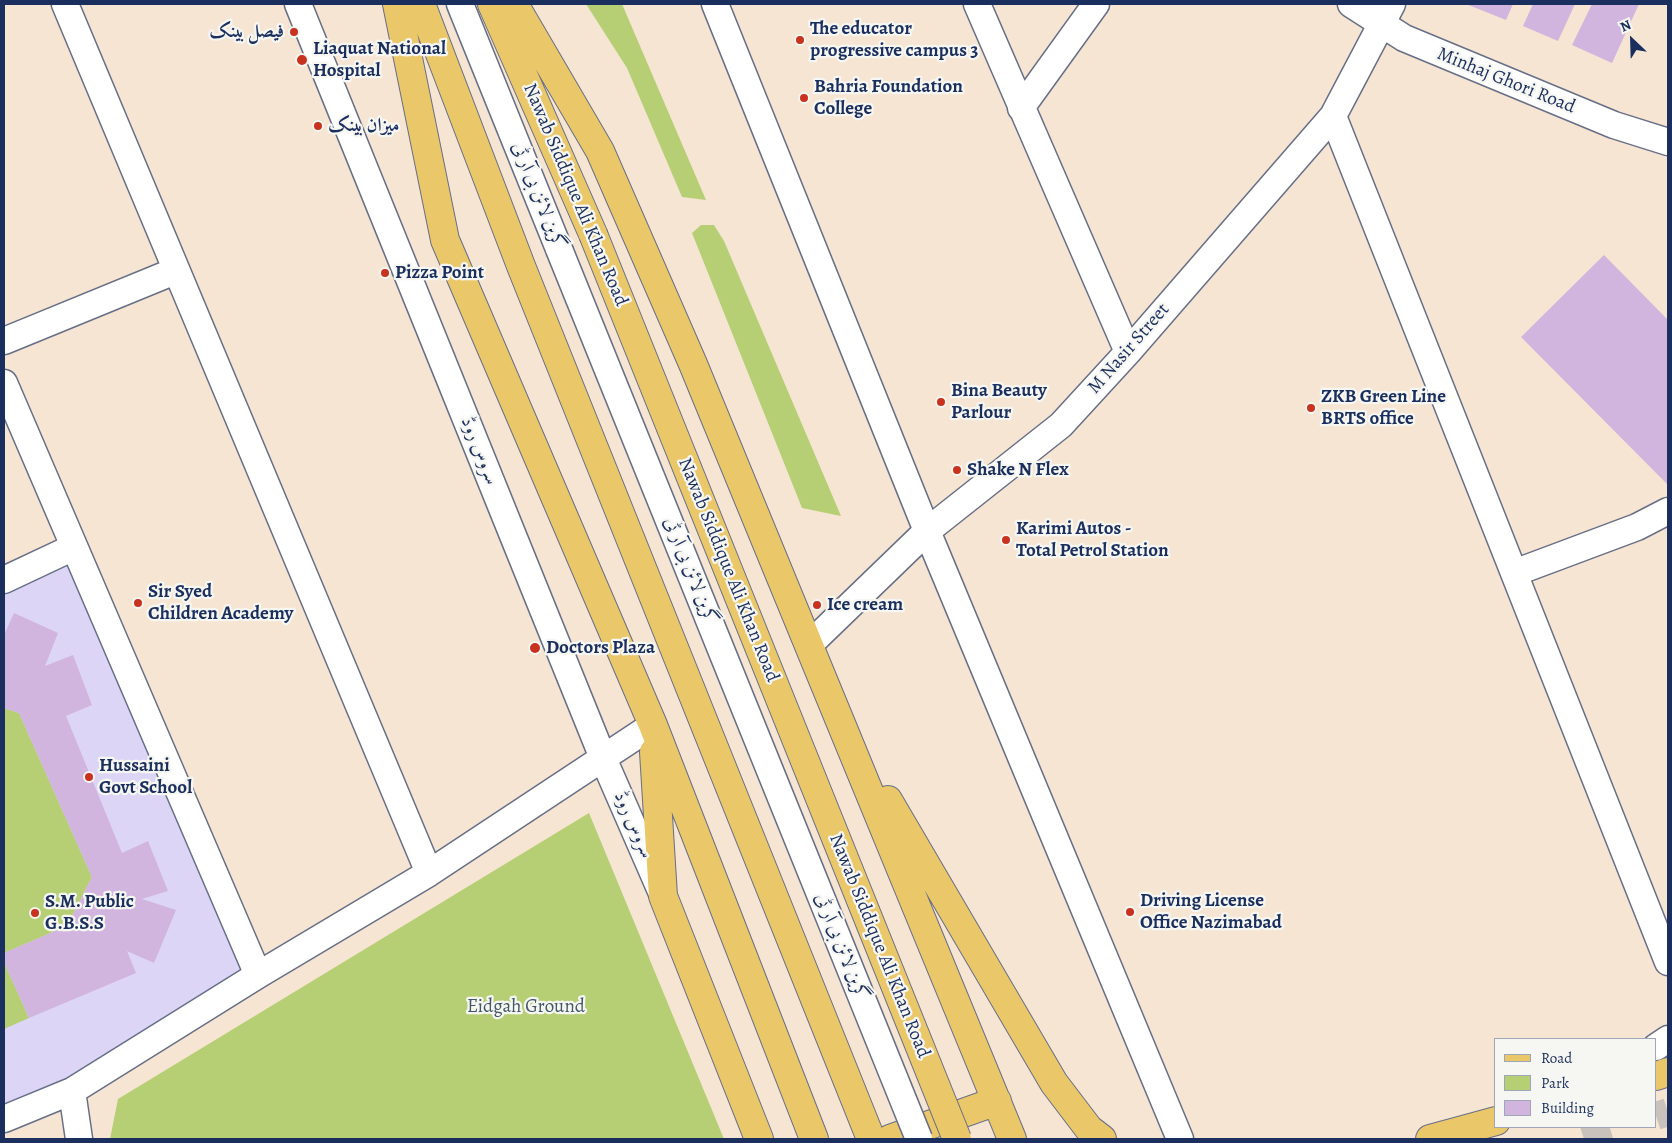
<!DOCTYPE html>
<html>
<head>
<meta charset="utf-8">
<style>
	body { margin:0 }
	#map { position:relative; width:1672px; height:1143px; overflow:hidden; background:#f5e5d2; font-family:Alegreya,serif }
	canvas { display:block }
	.frame { position:absolute; inset:0; border:5px solid #1b2f5e; pointer-events:none }
	.legend { position:absolute; left:1494px; top:1038px; width:162px; height:90px; box-sizing:border-box; background:#f6f6f2; border:1px solid #9ea6b7; margin:0; padding:6px 9px; list-style:none; font-size:15px; color:#1b2f5e }
	.legend li { display:flex; align-items:center; gap:10px; height:25px }
	.legend b { width:25px; border:1px solid #9ea6b7 }
	.north { position:absolute; left:1607px; top:15px; width:50px; height:50px; -webkit-text-stroke:4px #f6f6f2; paint-order:stroke; rotate:336deg; font-size:14px; font-weight:700; line-height:20px; text-align:center; color:#1b2f5e }
	.north::after { content:''; display:block; margin:auto; width:18px; height:22px; background:#1b2f5e; clip-path:polygon(50% 0,100% 100%,50% 72%,0 100%) }
</style>
</head>
<body>
<div id="map">
<canvas width="1672" height="1143"></canvas>
<div class="frame"></div>
<ul class="legend">
<li><b style="height:6px;background:#eac769"></b>Road</li>
<li><b style="height:14px;background:#b6cf74"></b>Park</li>
<li><b style="height:14px;background:#d1b5de"></b>Building</li>
</ul>
<div class="north">N</div>
</div>
<script>
const ctx = document.querySelector('canvas').getContext('2d');
ctx.lineJoin = 'round';
function fillPath(path, color) { ctx.fillStyle = color; ctx.fill(path, 'evenodd'); }
const poly = rows => new Path2D(rows.map(r => 'M' + r).join(''));
function trace(path, color, width, dash) { ctx.strokeStyle = color; ctx.lineWidth = width; ctx.lineCap = dash ? 'butt' : 'round'; ctx.setLineDash(dash || []); ctx.stroke(path); }
function drawText(font, color, halo, rows, align = 'center') {
  ctx.font = font + ' Alegreya,Amiri,serif'; ctx.lineWidth = 4.5; ctx.setLineDash([]); ctx.textBaseline = 'middle'; ctx.strokeStyle = halo; ctx.fillStyle = color; for (const [text, x, y, turn = 0] of rows) {
    ctx.save(); ctx.translate(x, y); ctx.rotate((+turn || 0) * Math.PI / 180); ctx.textAlign = isNaN(turn) ? turn : align; if (halo) ctx.strokeText(text, 0, 0); ctx.fillText(text, 0, 0); ctx.restore();
  }
}
const built = poly([
	[74,547,258,975,4,1119,4,580]
]);
const green = poly([
	[586,4,622,4,706,200,682,197,627,68],
	[701,225,714,225,724,241,841,516,802,508,692,233],
	[4,708,19,713,92,877,67,926,4,953],
	[589,813,724,1139,110,1139,118,1099],
	[4,962,29,1018,4,1029]
]);
const building = poly([
	[1466,4,1513,4,1506,20],
	[1533,4,1575,4,1558,41,1523,26],
	[1592,4,1639,4,1612,63,1572,45],
	[1604,255,1668,320,1668,485,1521,337],
	[14,613,58,633,45,666,73,655,92,705,66,716,122,853,148,841,168,891,142,899,176,910,154,963,127,951,136,973,29,1018,4,962,4,953,67,926,92,877,19,713,4,708,4,635]
]);
const highwayTunnel = poly([
	[1656,1116,1668,1112],
	[1584,1139,1622,1127]
]);
const minor = poly([
	[65,4,429,873],
	[298,4,603,758,661,891],
	[460,4,559,249],
	[715,4,927,531,1180,1139],
	[977,4,1128,352],
	[1351,4,1404,38,1614,125,1668,142],
	[1021,108,1096,4],
	[1333,116,1668,962],
	[4,341,175,271],
	[4,383,258,975],
	[1514,573,1637,527,1668,511],
	[4,580,74,547],
	[809,645,927,531,1061,425,1128,352,1333,116,1392,4],
	[1656,1047,1668,1039],
	[72,1091,79,1139],
	[4,1119,72,1091,258,975,429,873,653,725]
]);
const major = poly([
	[397,4,445,240,653,725,814,1139],
	[421,4,521,266,871,1139],
	[492,4,593,234],
	[514,4,600,151,693,364,1012,1139],
	[654,752,663,896,759,1139],
	[888,800,1054,1083,1089,1129,1102,1139],
	[890,1139,997,1101]
]);
const highway = poly([
	[1656,1076,1668,1072],
	[1430,1139,1496,1121]
]);
const minorBridge = poly([
	[559,249,919,1139]
]);
const majorBridge = poly([
	[593,234,957,1139]
]);
const markers = [
	[294,32,5,"#c8321e"],
	[800,40,5,"#c8321e"],
	[302,60,6,"#c8321e"],
	[804,98,5,"#c8321e"],
	[318,126,5,"#c8321e"],
	[385,273,5,"#c8321e"],
	[941,402,5,"#c8321e"],
	[1311,408,5,"#c8321e"],
	[957,470,5,"#c8321e"],
	[1006,540,5,"#c8321e"],
	[138,603,5,"#c8321e"],
	[817,605,5,"#c8321e"],
	[535,648,6,"#c8321e"],
	[89,777,5,"#c8321e"],
	[1130,912,5,"#c8321e"],
	[35,913,5,"#c8321e"]
];
const poiNames = [
	["The educator",810,29],
	["progressive campus 3",810,51],
	["فیصل بینک",284,32,"right"],
	["Liaquat National",313,49],
	["Hospital",313,71],
	["Bahria Foundation",814,87],
	["College",814,109],
	["میزان بینک",328,126],
	["Pizza Point",395,273],
	["Bina Beauty",951,391],
	["Parlour",951,413],
	["ZKB Green Line",1321,397],
	["BRTS office",1321,419],
	["Shake N Flex",967,470],
	["Karimi Autos -",1016,529],
	["Total Petrol Station",1016,551],
	["Sir Syed",148,592],
	["Children Academy",148,614],
	["Ice cream",827,605],
	["Doctors Plaza",546,648],
	["Hussaini",99,766],
	["Govt School",99,788],
	["Driving License",1140,901],
	["Office Nazimabad",1140,923],
	["S.M. Public",45,902],
	["G.B.S.S",45,924]
];
const streetNames = [
	["Minhaj Ghori Road",1506,81,22],
	["Nawab Siddique Ali Khan Road",575,195,67],
	["گرین لائن بی آر ٹی",538,196,68],
	["M Nasir Street",1129,349,-49],
	["سروس روڈ",479,451,68],
	["Nawab Siddique Ali Khan Road",728,570,68],
	["گرین لائن بی آر ٹی",690,571,68],
	["سروس روڈ",633,825,66],
	["Nawab Siddique Ali Khan Road",879,946,68],
	["گرین لائن بی آر ٹی",841,947,68]
];
const parkNames = [
	["Eidgah Ground",526,1007]
];
fillPath(built, '#ddd5f6');
fillPath(green, '#b6cf74');
fillPath(building, '#d1b5de');
trace(highwayTunnel, '#c9c1bb', 28, [28, 14]);
trace(minor, '#676f87', 29);
trace(major, '#676f87', 30);
trace(highway, '#676f87', 30);
trace(minor, '#fff', 26);
trace(major, '#eac769', 28);
trace(highway, '#eac769', 28);
trace(minorBridge, '#676f87', 29, []);
trace(majorBridge, '#676f87', 30, []);
trace(minorBridge, '#fff', 26);
trace(majorBridge, '#eac769', 28);
for (const [x, y, r, color] of markers) { const dot = new Path2D(); dot.arc(x, y, r, 0, 2 * Math.PI); ctx.fillStyle = color; ctx.fill(dot); trace(dot, '#f6f6f2', 2); }
drawText('bold 19px', '#1b2f5e', '#f6f6f2', poiNames, 'left');
drawText('19px', '#1b2f5e', '#f6f6f2', streetNames);
drawText('19px', '#425764', '#f6f6f2', parkNames);
</script>
</body>
</html>
